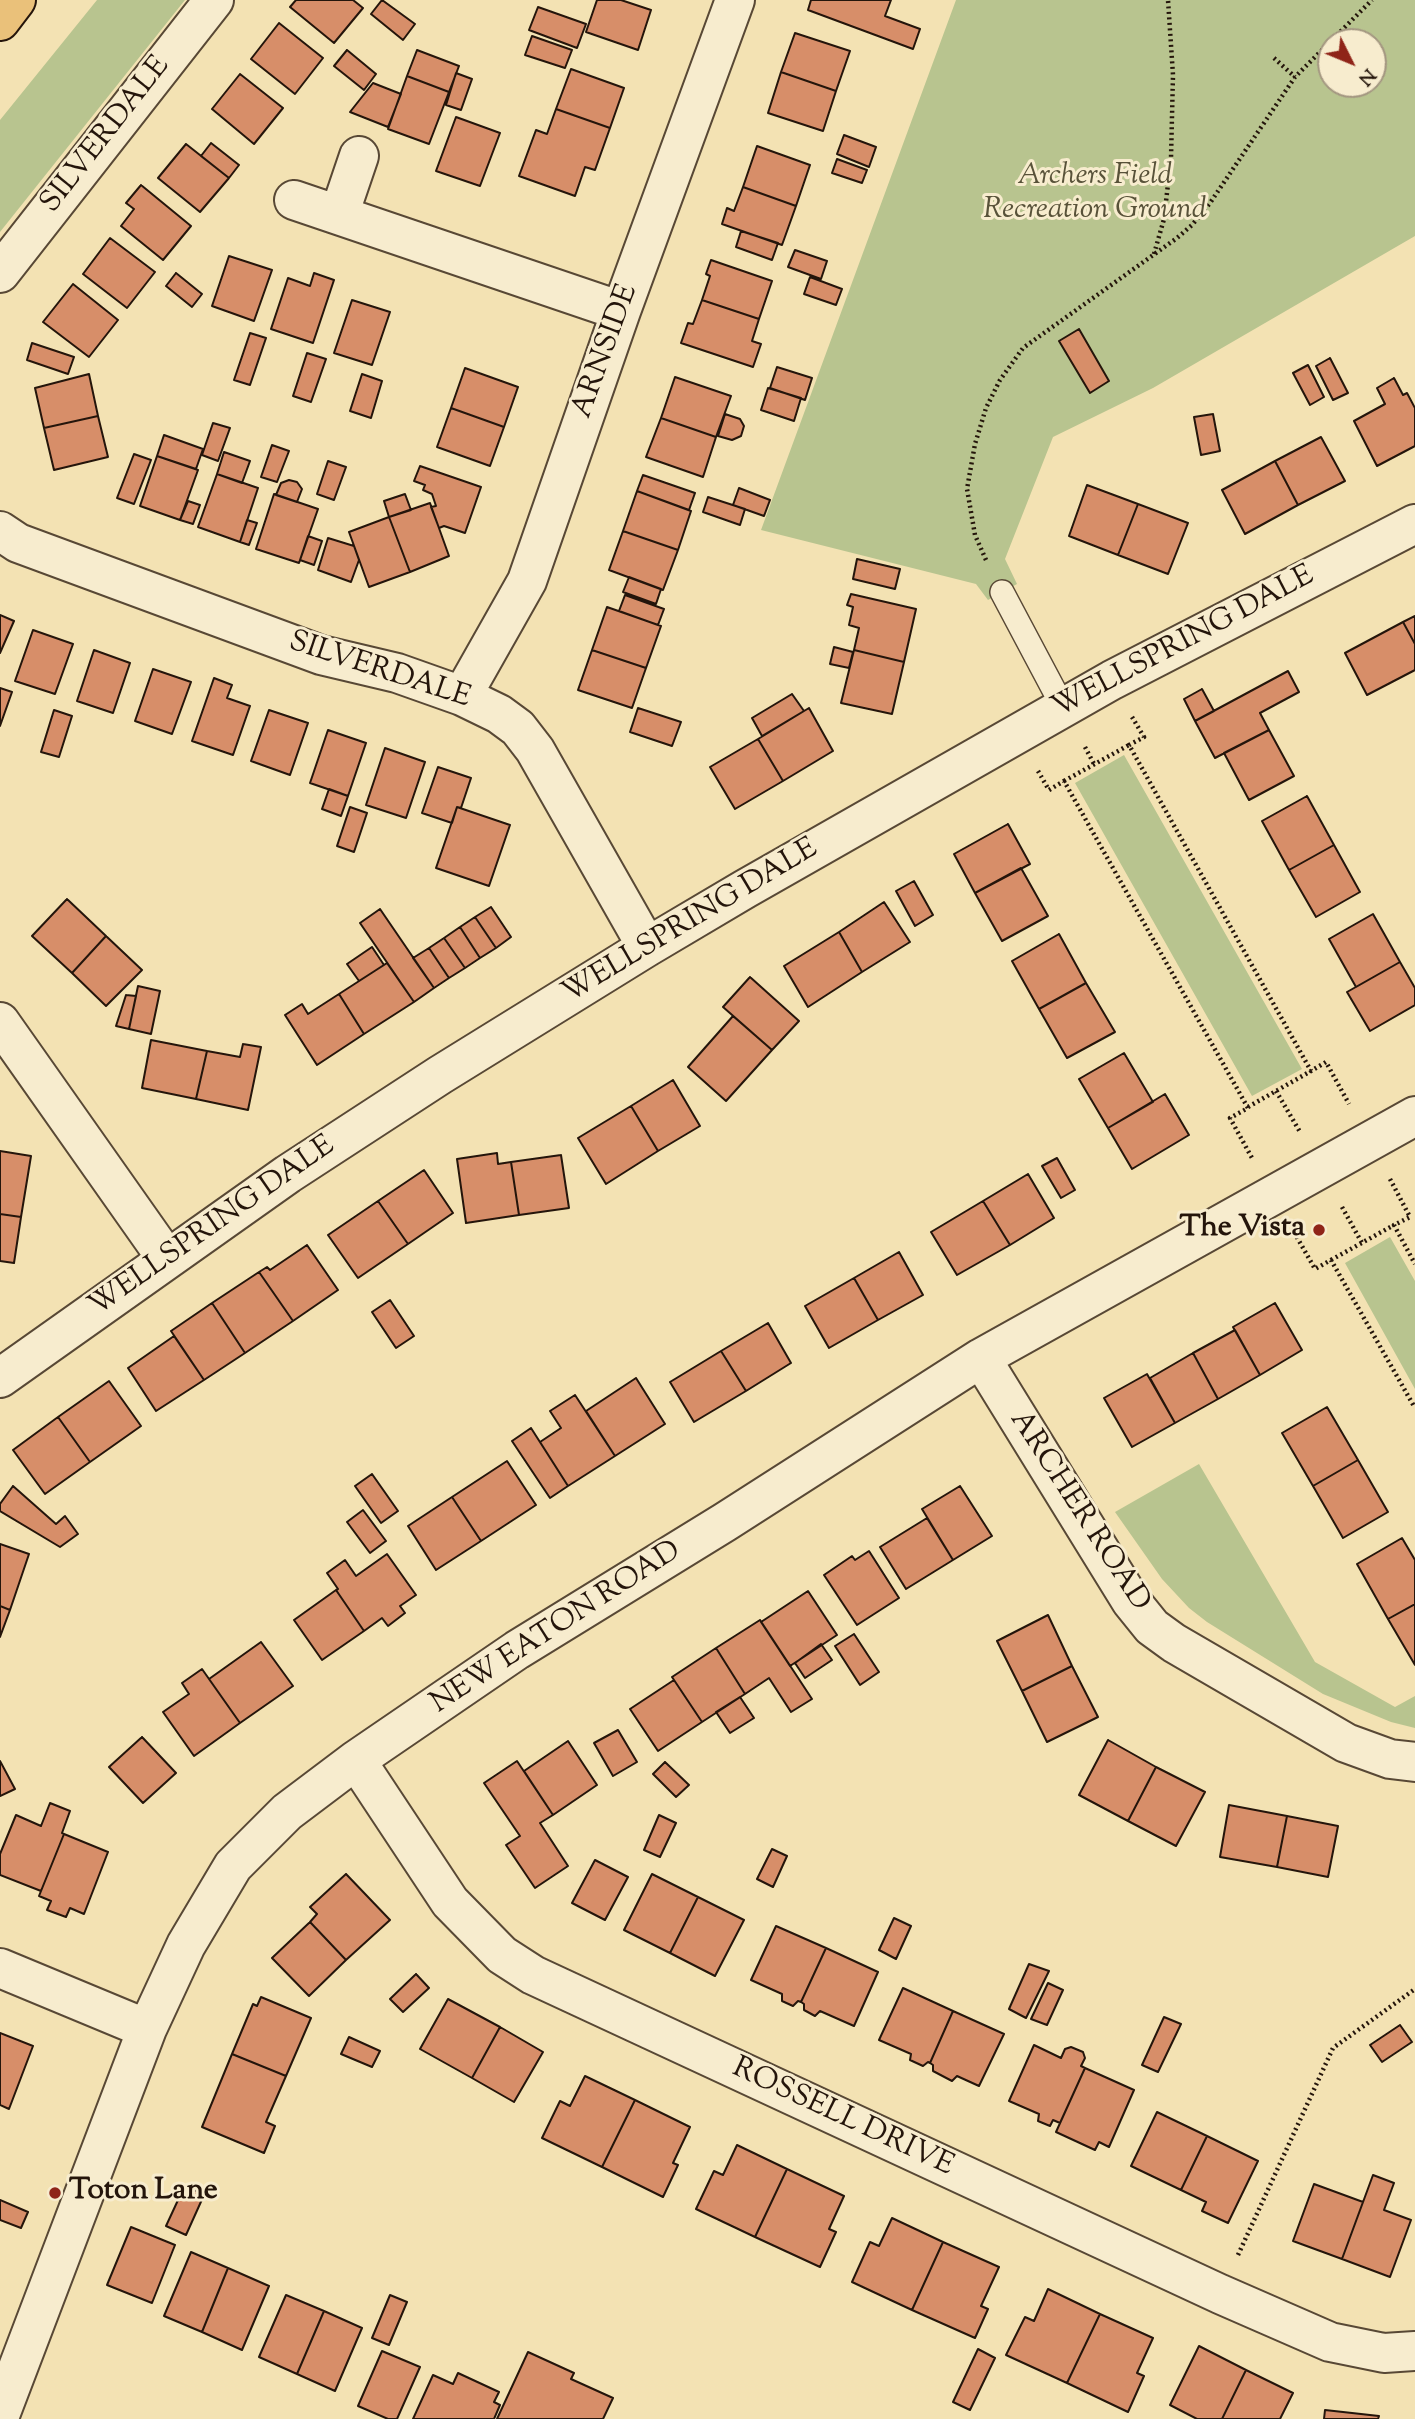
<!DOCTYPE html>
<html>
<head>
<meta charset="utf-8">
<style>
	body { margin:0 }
	#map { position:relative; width:1415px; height:2419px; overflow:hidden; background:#f3e2b3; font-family:"Sorts Mill Goudy",serif }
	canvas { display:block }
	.north { position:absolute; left:1317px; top:28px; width:70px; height:70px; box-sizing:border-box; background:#f7ecce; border:2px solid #a39680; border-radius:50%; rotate:133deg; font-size:19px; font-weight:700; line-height:28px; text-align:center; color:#24150b }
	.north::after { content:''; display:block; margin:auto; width:24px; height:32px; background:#8f2418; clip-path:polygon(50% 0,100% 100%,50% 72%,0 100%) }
</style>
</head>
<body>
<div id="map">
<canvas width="1415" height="2419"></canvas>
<div class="north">N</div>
</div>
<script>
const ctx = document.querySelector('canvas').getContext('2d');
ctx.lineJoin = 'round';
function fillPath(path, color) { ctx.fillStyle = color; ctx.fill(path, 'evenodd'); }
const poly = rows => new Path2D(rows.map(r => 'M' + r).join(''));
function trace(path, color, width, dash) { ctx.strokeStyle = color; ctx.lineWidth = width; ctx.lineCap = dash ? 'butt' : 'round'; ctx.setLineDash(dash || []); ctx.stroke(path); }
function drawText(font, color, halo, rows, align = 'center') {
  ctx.font = font + ' "Sorts Mill Goudy",serif'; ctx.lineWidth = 6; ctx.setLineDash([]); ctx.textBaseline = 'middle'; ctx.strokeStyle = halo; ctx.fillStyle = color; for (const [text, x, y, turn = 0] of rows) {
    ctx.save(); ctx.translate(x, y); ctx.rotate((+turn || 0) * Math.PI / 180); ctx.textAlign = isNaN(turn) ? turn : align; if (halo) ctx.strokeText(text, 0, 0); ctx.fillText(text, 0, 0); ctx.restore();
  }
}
const green = poly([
	[97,0,185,0,0,232,0,120],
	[956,0,1415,0,1415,236,1153,388,1053,437,1005,559,1017,584,988,600,976,584,761,530],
	[1331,42,1373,42,1373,84,1331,84],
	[1124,755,1302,1069,1252,1096,1075,783],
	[1390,1237,1415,1281,1415,1389,1345,1263],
	[1199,1464,1315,1662,1395,1707,1415,1696,1415,1728,1391,1722,1323,1694,1207,1622,1189,1608,1162,1579,1115,1512]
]);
const building = poly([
	[296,0,353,0,363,8,334,43,290,7,296,0],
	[382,0,415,24,403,40,371,14,382,0],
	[597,0,621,0,651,10,638,50,586,32,597,0],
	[811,0,891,0,885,16,920,29,913,49,808,10,811,0],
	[538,7,586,24,577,48,529,30,538,7],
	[279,23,323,58,295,94,251,59,279,23],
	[795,33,850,51,836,91,781,72,795,33],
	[532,36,572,50,565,68,525,55,532,36],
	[347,50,376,74,364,90,334,66,347,50],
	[417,50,459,66,449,92,407,76,417,50],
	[571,69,624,88,610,128,556,109,571,69],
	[781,72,836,91,823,131,768,113,781,72],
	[456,73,472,79,461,110,446,105,456,73],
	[240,74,283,108,254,144,212,109,240,74],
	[407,76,449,92,429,144,388,129,407,76],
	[373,83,401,94,388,127,350,112,373,83],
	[556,109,610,128,595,170,585,167,575,196,519,176,536,130,547,134,556,109],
	[456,117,500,133,480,186,436,171,456,117],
	[844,135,876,147,869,167,837,154,844,135],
	[211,143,239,165,229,178,201,156,211,143],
	[186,144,229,178,200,212,158,178,186,144],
	[757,146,810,165,796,206,743,187,757,146],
	[837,159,867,170,862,183,832,173,837,159],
	[141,185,191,226,163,260,121,226,134,209,126,203,141,185],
	[743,187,796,206,782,245,722,224,727,208,734,211,743,187],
	[741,231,778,243,772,260,736,247,741,231],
	[110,238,155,272,127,308,83,274,110,238],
	[795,250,827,261,821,279,788,267,795,250],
	[229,256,272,270,254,321,212,306,229,256],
	[711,260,772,281,759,319,702,300,710,276,706,274,711,260],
	[176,273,202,294,192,307,166,286,176,273],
	[314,273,334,280,313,343,271,329,288,278,310,286,314,273],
	[810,277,842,289,836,305,804,294,810,277],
	[73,284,118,320,89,357,43,322,73,284],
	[352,300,390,312,372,365,334,353,352,300],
	[702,300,759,319,752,341,761,344,753,367,681,343,688,323,693,324,702,300],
	[1079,329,1109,381,1090,393,1059,341,1079,329],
	[250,333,266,338,250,385,234,380,250,333],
	[32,343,74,357,68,374,27,360,32,343],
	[307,353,326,359,311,402,293,396,307,353],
	[1330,358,1348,393,1333,400,1316,366,1330,358],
	[1308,365,1324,397,1310,405,1293,373,1308,365],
	[777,367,812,378,805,400,770,388,777,367],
	[465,368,518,387,504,427,451,408,465,368],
	[89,374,98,416,44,428,35,388,89,374],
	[362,374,382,381,371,418,350,411,362,374],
	[675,377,731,396,716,437,661,418,675,377],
	[1394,378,1403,395,1407,393,1415,408,1415,446,1377,466,1354,421,1385,404,1377,388,1394,378],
	[768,388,801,398,794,421,761,410,768,388],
	[451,408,504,427,490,466,437,447,451,408],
	[725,414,740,419,744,426,741,436,732,440,718,436,725,414],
	[1213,414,1220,451,1201,455,1194,417,1213,414],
	[98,416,108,457,54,470,44,428,98,416],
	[661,418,716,437,703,477,646,457,661,418],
	[213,423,230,428,218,461,202,455,213,423],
	[164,435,203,449,196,469,157,456,164,435],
	[1321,437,1345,481,1298,505,1275,461,1321,437],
	[272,445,289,451,277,482,261,477,272,445],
	[224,452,250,461,242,483,217,474,224,452],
	[134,454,151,460,134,504,117,498,134,454],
	[157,456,198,470,180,520,140,506,157,456],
	[328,461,346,467,334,500,317,494,328,461],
	[1275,461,1298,505,1245,534,1222,490,1275,461],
	[420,466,481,487,465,533,444,526,439,528,431,507,436,506,432,494,423,490,425,485,414,481,420,466],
	[217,474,258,488,240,542,198,527,217,474],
	[643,475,695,493,689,510,637,491,643,475],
	[289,480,297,482,302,489,297,502,276,495,281,483,289,480],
	[1087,485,1138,504,1118,555,1069,536,1087,485],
	[739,488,770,500,764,516,733,505,739,488],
	[637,491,691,511,678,550,623,531,637,491],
	[274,494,318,509,299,563,256,549,274,494],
	[405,494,411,510,389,517,384,501,405,494],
	[708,497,745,509,740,525,703,512,708,497],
	[188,501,200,505,193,524,180,520,188,501],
	[430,503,449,556,410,572,389,517,430,503],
	[1138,504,1188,523,1168,574,1118,555,1138,504],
	[389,517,410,572,369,587,349,532,389,517],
	[247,520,257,523,249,545,240,542,247,520],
	[623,531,678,550,663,590,609,570,623,531],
	[308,536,322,541,314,565,300,560,308,536],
	[328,538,354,546,359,560,351,582,318,570,328,538],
	[857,559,900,569,895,589,853,579,857,559],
	[629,577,661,589,656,604,623,592,629,577],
	[851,594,916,609,904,662,854,650,859,628,849,625,853,607,847,605,851,594],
	[625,595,664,609,658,625,619,611,625,595],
	[607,607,661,626,646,668,592,650,607,607],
	[0,615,14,621,0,653,0,615],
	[1415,616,1415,644,1403,622,1415,616],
	[1403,622,1415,644,1415,670,1367,695,1345,653,1403,622],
	[33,630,73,644,55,694,15,681,33,630],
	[834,647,853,652,849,668,830,664,834,647],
	[94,650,130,663,113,713,77,701,94,650],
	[592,650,646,668,632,708,578,690,592,650],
	[854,650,904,662,892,714,841,703,854,650],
	[153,669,191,682,172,734,135,721,153,669],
	[1288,671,1299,692,1260,713,1269,730,1215,758,1195,721,1288,671],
	[214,678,232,685,227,698,250,706,233,755,192,741,214,678],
	[0,688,12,692,0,726,0,688],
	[1202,689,1214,711,1195,721,1184,699,1202,689],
	[792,694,804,711,762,736,752,718,792,694],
	[638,708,681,722,672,746,630,732,638,708],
	[809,708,833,751,783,781,758,739,809,708],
	[54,710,72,716,59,757,41,752,54,710],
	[269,710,308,723,290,775,251,761,269,710],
	[328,730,366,743,348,796,310,783,328,730],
	[1269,730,1294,776,1249,800,1224,753,1269,730],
	[758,739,783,781,735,809,710,767,758,739],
	[385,748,425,762,406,818,366,805,385,748],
	[438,767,471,778,461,808,457,807,452,823,422,813,438,767],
	[329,789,348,796,341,816,322,809,329,789],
	[1307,796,1334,845,1289,870,1262,821,1307,796],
	[350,807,367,813,354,852,337,846,350,807],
	[457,807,510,825,489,886,436,868,457,807],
	[1008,824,1030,864,975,893,954,854,1008,824],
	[1334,845,1360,892,1316,917,1289,870,1334,845],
	[1021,868,1048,916,1002,941,975,893,1021,868],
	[914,881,933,915,915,926,896,891,914,881],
	[67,899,106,936,72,973,32,936,67,899],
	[884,902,910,942,862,972,839,932,884,902],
	[491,907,511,937,496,948,475,917,491,907],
	[380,909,434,988,414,1002,360,923,380,909],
	[1373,914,1400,962,1356,987,1329,939,1373,914],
	[475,917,496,948,480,958,460,927,475,917],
	[460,927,480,958,465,968,444,938,460,927],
	[839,932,862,972,808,1007,784,966,839,932],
	[1059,934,1086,983,1039,1009,1012,961,1059,934],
	[106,936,142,970,106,1006,72,973,106,936],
	[444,938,465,968,449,978,429,948,444,938],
	[372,947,384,965,359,981,347,964,372,947],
	[429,948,449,978,434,988,413,958,429,948],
	[1400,962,1415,988,1415,1005,1370,1031,1347,992,1400,962],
	[387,963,414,1002,364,1034,339,994,387,963],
	[750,977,799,1021,772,1050,723,1007,750,977],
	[1086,983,1115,1032,1067,1058,1039,1009,1086,983],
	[138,986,160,991,151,1034,129,1029,138,986],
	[339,994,364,1034,317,1065,285,1015,302,1004,308,1014,339,994],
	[126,995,136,996,129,1029,116,1026,126,995],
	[733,1016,772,1050,726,1101,688,1067,733,1016],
	[151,1040,207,1051,196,1099,142,1088,151,1040],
	[243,1044,261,1047,248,1110,196,1099,207,1051,240,1057,243,1044],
	[1124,1053,1153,1102,1108,1128,1079,1079,1124,1053],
	[673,1080,700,1126,658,1151,631,1106,673,1080],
	[1165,1094,1189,1135,1132,1169,1108,1128,1165,1094],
	[631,1106,658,1151,606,1184,578,1138,631,1106],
	[0,1151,31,1156,21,1217,0,1214,0,1151],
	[497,1153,498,1164,511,1162,519,1215,466,1223,457,1159,497,1153],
	[561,1155,569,1208,519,1215,511,1162,561,1155],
	[1057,1158,1075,1190,1061,1198,1042,1166,1057,1158],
	[424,1170,453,1213,408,1244,378,1201,424,1170],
	[1028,1174,1054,1218,1010,1245,983,1201,1028,1174],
	[378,1201,408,1244,358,1278,328,1235,378,1201],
	[983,1201,1010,1245,957,1275,931,1232,983,1201],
	[0,1214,21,1217,14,1263,0,1261,0,1214],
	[307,1245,338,1290,293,1321,259,1272,267,1267,270,1270,307,1245],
	[899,1252,923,1295,878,1320,854,1278,899,1252],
	[259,1272,293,1321,245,1353,212,1303,259,1272],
	[854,1278,878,1320,829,1348,805,1306,854,1278],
	[390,1300,414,1336,396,1348,372,1312,390,1300],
	[212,1303,245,1353,204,1380,171,1331,212,1303],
	[1275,1303,1302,1350,1260,1375,1233,1327,1275,1303],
	[768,1323,791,1363,746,1391,721,1351,768,1323],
	[1235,1330,1260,1375,1218,1399,1193,1353,1235,1330],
	[174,1336,204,1380,156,1411,128,1368,174,1336],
	[721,1351,746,1391,694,1422,670,1382,721,1351],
	[1193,1353,1218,1399,1175,1423,1150,1378,1193,1353],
	[1147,1374,1175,1423,1132,1447,1104,1398,1147,1374],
	[636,1378,665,1424,615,1456,586,1411,636,1378],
	[109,1381,141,1426,90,1462,58,1417,109,1381],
	[575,1395,615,1456,568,1486,540,1442,561,1428,550,1411,575,1395],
	[1327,1407,1358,1460,1313,1486,1282,1433,1327,1407],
	[58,1417,90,1462,45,1494,13,1450,58,1417],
	[531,1428,568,1486,550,1498,512,1441,531,1428],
	[1358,1460,1388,1512,1343,1538,1313,1486,1358,1460],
	[507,1461,536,1505,481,1541,452,1497,507,1461],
	[372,1474,398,1511,381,1523,355,1486,372,1474],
	[13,1486,56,1524,65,1516,78,1534,60,1547,0,1511,0,1504,13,1486],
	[960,1486,992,1536,953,1560,922,1509,960,1486],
	[452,1497,481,1541,436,1570,408,1526,452,1497],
	[363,1510,386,1541,370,1553,347,1522,363,1510],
	[927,1518,953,1560,906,1589,880,1547,927,1518],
	[1402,1538,1415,1560,1415,1604,1388,1619,1357,1564,1402,1538],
	[0,1544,29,1554,10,1610,0,1606,0,1544],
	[869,1551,899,1598,857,1625,824,1575,852,1556,855,1560,869,1551],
	[387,1554,416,1595,400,1606,405,1613,388,1626,382,1618,364,1631,336,1590,338,1589,327,1573,345,1560,356,1576,387,1554],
	[336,1590,364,1631,322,1660,294,1620,336,1590],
	[808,1591,837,1635,790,1666,761,1622,808,1591],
	[1415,1604,1415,1665,1388,1619,1415,1604],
	[0,1606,10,1610,0,1637,0,1606],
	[1048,1615,1072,1666,1022,1691,997,1641,1048,1615],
	[760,1620,812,1699,791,1712,769,1678,745,1694,716,1648,760,1620],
	[854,1634,879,1672,860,1685,835,1646,854,1634],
	[261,1642,293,1686,240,1723,209,1679,261,1642],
	[821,1644,832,1660,805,1678,795,1663,821,1644],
	[716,1648,745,1694,702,1722,672,1677,716,1648],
	[1072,1666,1098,1717,1047,1742,1022,1691,1072,1666],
	[202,1669,240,1723,194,1756,163,1712,189,1694,182,1683,202,1669],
	[674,1680,702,1722,658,1751,630,1709,674,1680],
	[740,1697,754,1718,730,1733,716,1712,740,1697],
	[618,1730,637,1762,613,1776,594,1743,618,1730],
	[142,1737,176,1773,143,1803,109,1767,142,1737],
	[1108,1740,1156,1767,1128,1821,1079,1795,1108,1740],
	[568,1741,597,1785,553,1815,524,1771,568,1741],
	[0,1761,15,1789,0,1796,0,1761],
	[517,1761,553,1815,540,1823,568,1866,535,1888,506,1845,520,1836,484,1783,517,1761],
	[665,1762,689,1785,676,1797,653,1774,665,1762],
	[1156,1767,1205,1792,1176,1846,1128,1821,1156,1767],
	[50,1803,70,1811,62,1833,64,1834,41,1891,0,1875,0,1854,16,1815,41,1826,50,1803],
	[1229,1805,1287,1816,1277,1867,1220,1857,1229,1805],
	[659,1815,676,1823,660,1857,644,1850,659,1815],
	[1287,1816,1338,1826,1328,1877,1277,1867,1287,1816],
	[64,1834,108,1852,84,1914,70,1908,66,1917,47,1910,51,1901,39,1896,64,1834],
	[772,1849,787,1856,773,1887,757,1879,772,1849],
	[595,1860,628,1877,605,1920,572,1903,595,1860],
	[346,1874,390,1920,346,1960,310,1922,317,1914,310,1907,346,1874],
	[652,1874,698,1897,670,1953,624,1930,652,1874],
	[698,1897,744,1920,715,1976,670,1953,698,1897],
	[894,1918,911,1926,896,1959,879,1950,894,1918],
	[310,1922,346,1960,309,1996,272,1958,310,1922],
	[776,1926,826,1948,801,2002,798,2001,793,2006,782,2001,782,1994,751,1980,776,1926],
	[826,1948,878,1972,854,2026,820,2011,815,2016,804,2010,804,2004,801,2002,826,1948],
	[1029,1964,1049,1971,1026,2018,1009,2009,1029,1964],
	[416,1974,429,1988,403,2012,390,1999,416,1974],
	[1048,1983,1063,1990,1047,2025,1031,2019,1048,1983],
	[903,1988,953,2011,930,2063,928,2062,923,2066,910,2060,911,2054,879,2040,903,1988],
	[261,1997,311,2018,286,2076,232,2054,253,2004,257,2006,261,1997],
	[448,1999,500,2027,472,2078,420,2049,448,1999],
	[953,2011,1004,2034,979,2086,957,2076,952,2081,933,2071,933,2065,930,2063,953,2011],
	[1164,2017,1181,2024,1158,2072,1142,2065,1164,2017],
	[1400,2025,1412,2042,1382,2062,1370,2045,1400,2025],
	[500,2027,543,2052,514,2102,472,2078,500,2027],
	[0,2033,33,2046,9,2109,0,2105,0,2033],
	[349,2037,380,2051,372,2067,341,2054,349,2037],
	[1034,2045,1061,2058,1065,2049,1071,2047,1083,2052,1085,2058,1081,2066,1085,2068,1060,2123,1053,2120,1050,2126,1038,2121,1039,2114,1009,2101,1034,2045],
	[232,2054,286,2076,266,2122,275,2126,264,2153,202,2127,232,2054],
	[1085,2068,1134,2090,1109,2147,1099,2142,1095,2150,1056,2132,1085,2068],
	[585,2076,635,2100,602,2167,542,2138,560,2101,570,2106,585,2076],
	[635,2100,690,2127,673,2163,678,2165,663,2197,602,2167,635,2100],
	[1157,2112,1207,2136,1181,2190,1131,2166,1157,2112],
	[1207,2136,1258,2161,1228,2223,1202,2211,1206,2202,1181,2190,1207,2136],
	[737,2145,787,2169,755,2237,696,2209,714,2171,723,2175,737,2145],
	[787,2169,844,2196,829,2229,836,2232,820,2267,755,2237,787,2169],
	[1373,2175,1394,2183,1384,2210,1411,2220,1390,2277,1342,2259,1373,2175],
	[1314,2184,1363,2202,1342,2259,1293,2241,1314,2184],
	[185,2185,204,2195,186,2235,166,2226,185,2185],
	[0,2200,28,2212,21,2228,0,2220,0,2200],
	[892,2218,943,2242,912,2310,852,2282,870,2242,879,2246,892,2218],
	[131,2227,175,2245,152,2303,107,2285,131,2227],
	[943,2242,999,2267,981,2306,988,2309,975,2338,912,2310,943,2242],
	[191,2252,228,2268,202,2332,164,2316,191,2252],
	[228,2268,269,2286,242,2350,202,2332,228,2268],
	[1048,2289,1100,2314,1067,2383,1006,2355,1025,2317,1034,2321,1048,2289],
	[286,2295,324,2311,297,2374,259,2357,286,2295],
	[390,2295,407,2302,389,2345,372,2338,390,2295],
	[324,2311,362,2328,335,2391,297,2374,324,2311],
	[1100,2314,1153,2338,1137,2373,1144,2376,1128,2412,1067,2383,1100,2314],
	[1199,2346,1246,2370,1222,2419,1197,2419,1170,2405,1199,2346],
	[978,2349,995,2358,970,2410,953,2402,978,2349],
	[382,2351,420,2367,397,2419,388,2419,358,2406,382,2351],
	[528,2352,574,2373,571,2379,613,2398,603,2419,497,2419,528,2352],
	[1246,2370,1293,2393,1280,2419,1222,2419,1246,2370],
	[458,2373,499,2392,494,2402,500,2405,494,2419,413,2419,433,2375,453,2384,458,2373],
	[1325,2410,1379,2416,1378,2419,1324,2419,1325,2410]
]);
const path = poly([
	[1274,58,1295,77],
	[1154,254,1164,219,1171,158,1173,75,1168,0],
	[986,560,975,535,967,489,975,444,986,408,1000,380,1023,348,1177,238,1192,225,1210,203,1295,77,1372,0],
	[1132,717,1144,737,1129,745,1311,1071,1326,1062,1349,1104],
	[1085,747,1094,764],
	[1038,771,1049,790,1064,781,1248,1108,1230,1118,1252,1158],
	[1064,781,1129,745],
	[1276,1091,1300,1132],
	[1248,1107,1311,1071],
	[1390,1179,1410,1217,1394,1225,1415,1264],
	[1342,1207,1362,1243],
	[1294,1232,1315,1269,1331,1260,1415,1408],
	[1331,1260,1394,1225],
	[1238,2255,1333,2048,1415,1989]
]);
const service = poly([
	[1002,592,1063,707]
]);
const minor = poly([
	[294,200,621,311],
	[339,215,359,156],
	[0,273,214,0],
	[0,531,18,543,321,655,397,673,462,696,499,714,518,728,535,750,647,947],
	[462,696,527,581,621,311,735,0],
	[0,1022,167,1259],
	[981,1358,1131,1601,1152,1627,1174,1643,1346,1743,1390,1759,1415,1762],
	[0,1378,288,1174,440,1075,647,947,745,889,1112,680,1415,524],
	[356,1760,450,1902,502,1955,533,1975,1220,2294,1330,2342,1384,2353,1415,2351],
	[0,1968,147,2029],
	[0,2415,147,2029,186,1945,233,1866,287,1812,356,1760,517,1650,725,1522,981,1358,1415,1116]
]);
const trunk = poly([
	[0,21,16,0]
]);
const markers = [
	[1319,1230,7,"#8f2418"],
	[55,2193,7,"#8f2418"]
];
const streetNames = [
	["SILVERDALE",107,136,-52],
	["ARNSIDE",607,352,-70],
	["WELLSPRING DALE",1184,644,-28],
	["SILVERDALE",379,672,18],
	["WELLSPRING DALE",691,923,-31],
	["WELLSPRING DALE",213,1228,-35],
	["ARCHER ROAD",1078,1512,57],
	["NEW EATON ROAD",557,1629,-33],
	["ROSSELL DRIVE",842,2119,25]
];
const parkNames = [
	["Archers Field",1095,178],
	["Recreation Ground",1095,212]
];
const poiNames = [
	["The Vista",1305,1230],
	["Toton Lane",69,2193,"left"]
];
fillPath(green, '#b8c48f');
fillPath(building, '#d78e69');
trace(building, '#24150b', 2);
trace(service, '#584835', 26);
trace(minor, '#584835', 42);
trace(trunk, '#24150b', 42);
trace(path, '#24150b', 4.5, [2, 3.5]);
trace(service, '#f7ecce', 23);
trace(minor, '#f7ecce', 38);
trace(trunk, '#eac17a', 38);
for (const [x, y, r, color] of markers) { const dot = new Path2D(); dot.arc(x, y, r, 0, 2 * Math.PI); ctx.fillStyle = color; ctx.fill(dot); trace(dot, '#f7ecce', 2.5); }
drawText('30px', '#24150b', '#f7ecce', streetNames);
drawText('italic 30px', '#585239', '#f7ecce', parkNames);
drawText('bold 30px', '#24150b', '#f7ecce', poiNames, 'right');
</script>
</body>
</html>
